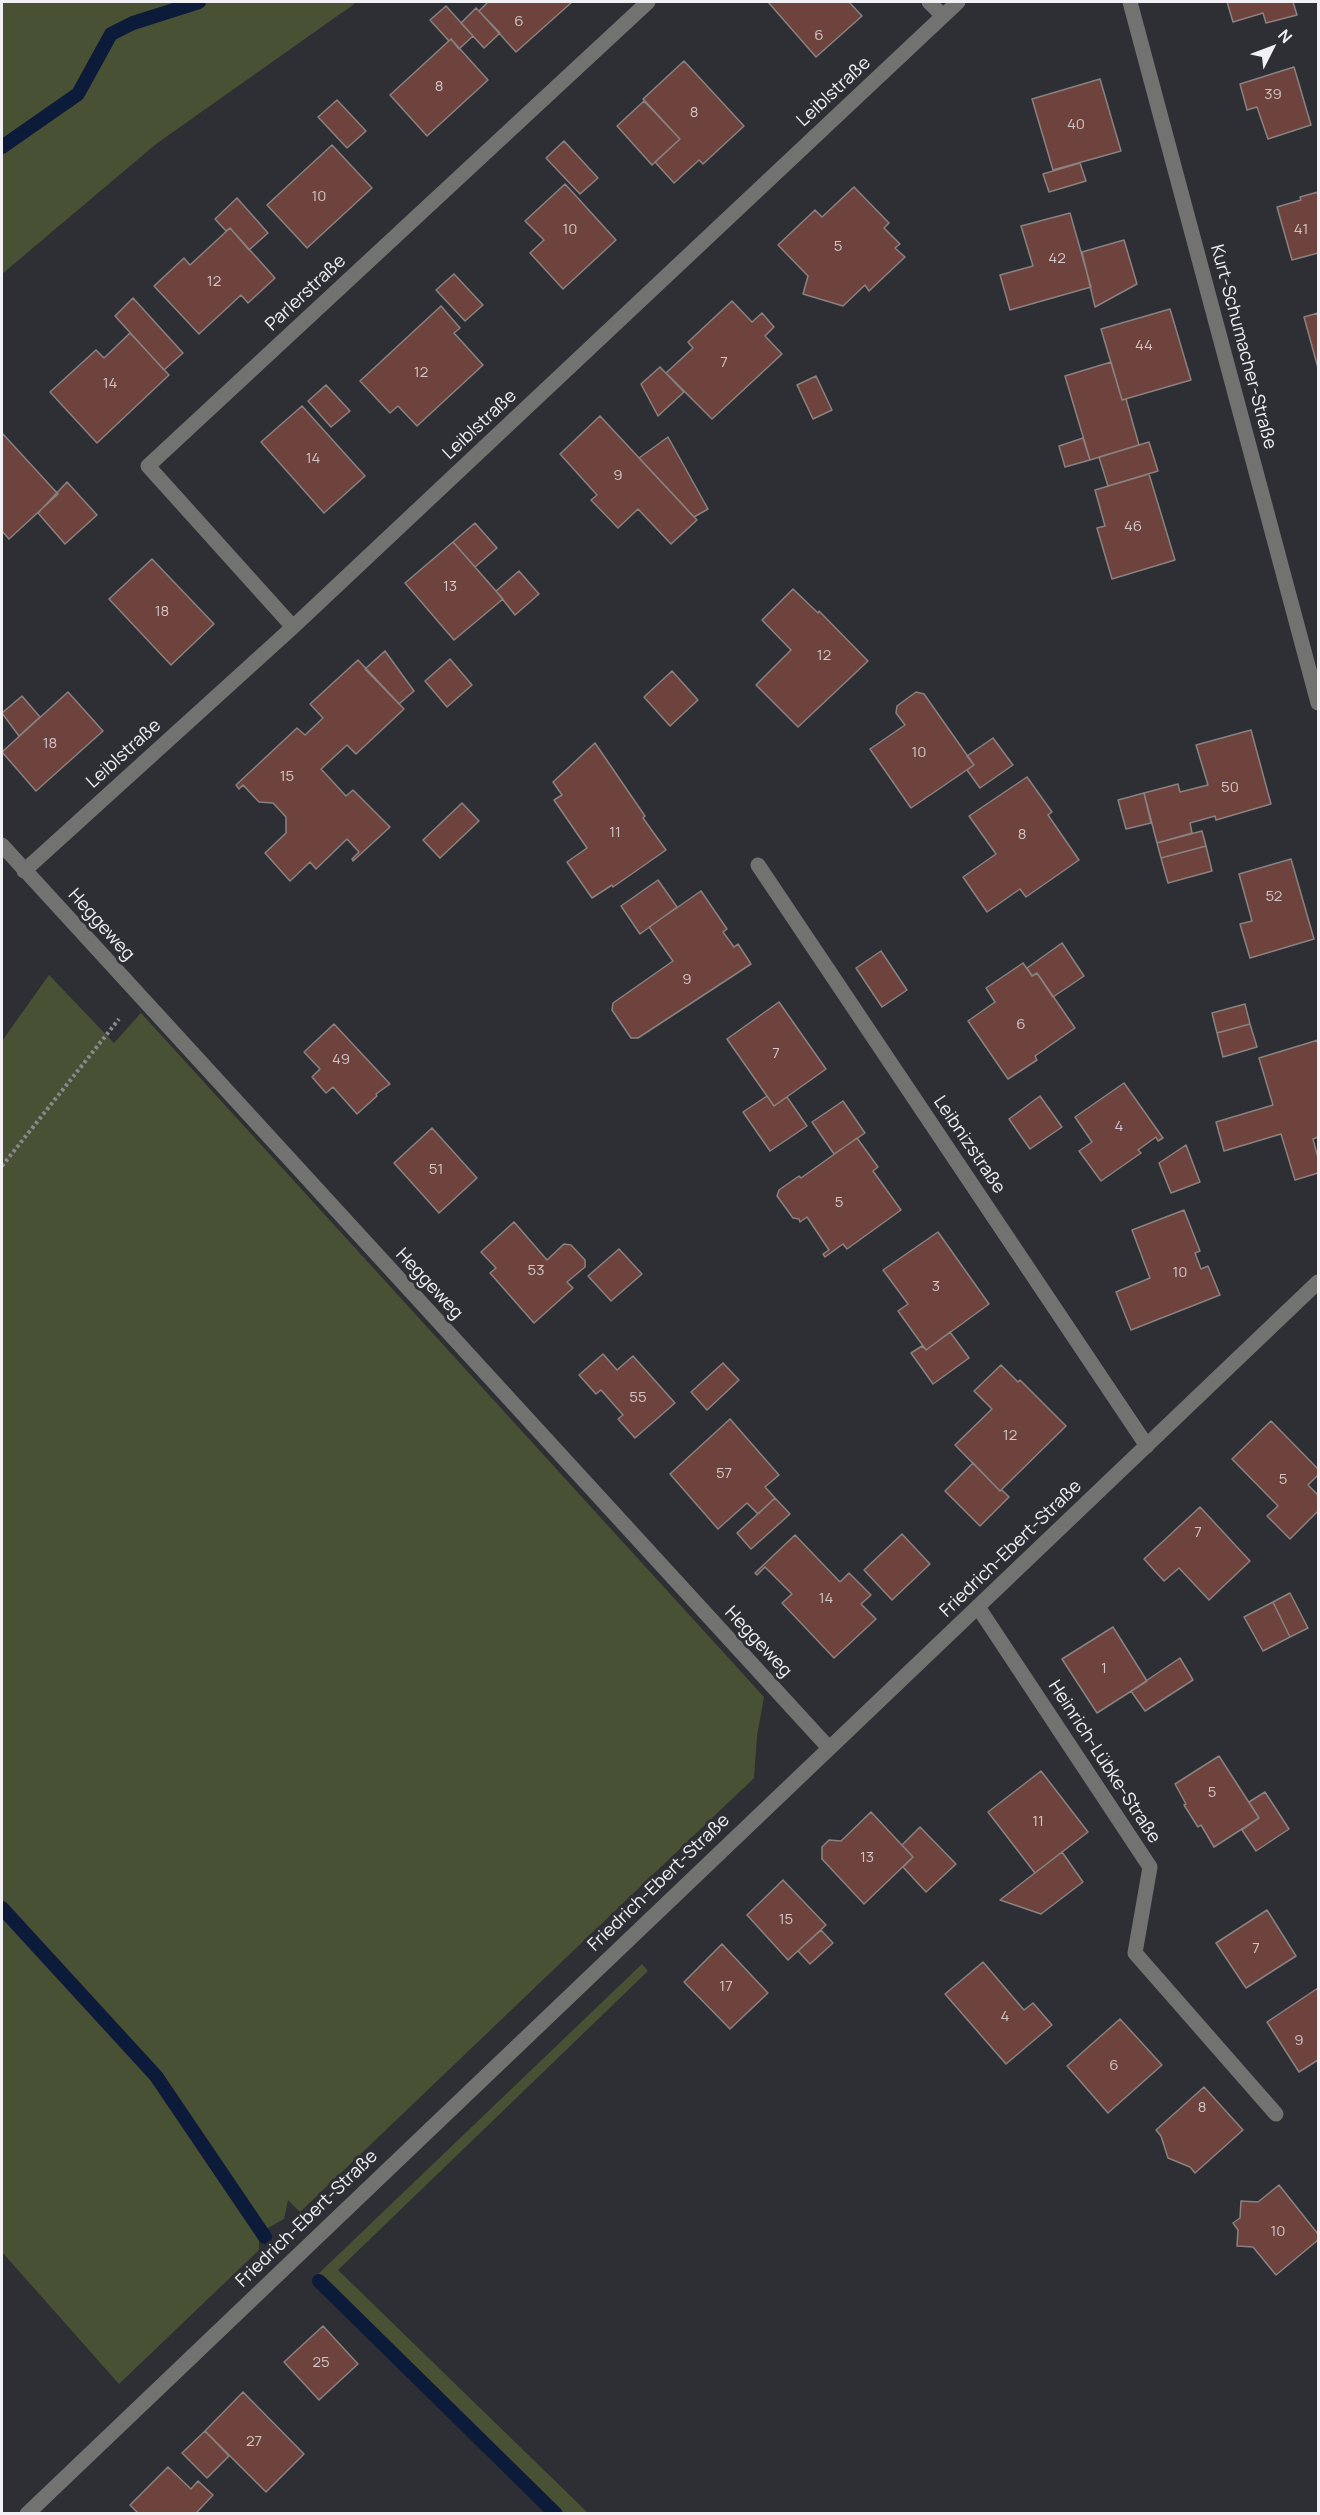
<!DOCTYPE html>
<html>
<head>
<meta charset="utf-8">
<style>
	body { margin:0 }
	#map { position:relative; width:1320px; height:2515px; overflow:hidden; background:#2e2f34; font-family:Manrope,sans-serif }
	canvas { display:block }
	.frame { position:absolute; inset:0; border:3px solid #f1f1f5; pointer-events:none }
	.north { position:absolute; left:1242px; top:18px; width:60px; height:60px; -webkit-text-stroke:4px #2e2f34; paint-order:stroke; rotate:48deg; font-size:16px; font-weight:700; line-height:24px; text-align:center; color:#f1f1f5 }
	.north::after { content:''; display:block; margin:auto; width:21px; height:27px; background:#f1f1f5; clip-path:polygon(50% 0,100% 100%,50% 72%,0 100%) }
</style>
</head>
<body>
<div id="map">
<canvas width="1320" height="2515"></canvas>
<div class="frame"></div>
<div class="north">N</div>
</div>
<script>
const ctx = document.querySelector('canvas').getContext('2d');
ctx.lineJoin = 'round';
function fillPath(path, color) { ctx.fillStyle = color; ctx.fill(path, 'evenodd'); }
const poly = rows => new Path2D(rows.map(r => 'M' + r).join(''));
function trace(path, color, width, dash) { ctx.strokeStyle = color; ctx.lineWidth = width; ctx.lineCap = dash ? 'butt' : 'round'; ctx.setLineDash(dash || []); ctx.stroke(path); }
function drawText(font, color, halo, rows, align = 'center') {
  ctx.font = font + ' Manrope,sans-serif'; ctx.lineWidth = 6; ctx.setLineDash([]); ctx.textBaseline = 'middle'; ctx.strokeStyle = halo; ctx.fillStyle = color; for (const [text, x, y, turn = 0] of rows) {
    ctx.save(); ctx.translate(x, y); ctx.rotate((+turn || 0) * Math.PI / 180); ctx.textAlign = isNaN(turn) ? turn : align; if (halo) ctx.strokeText(text, 0, 0); ctx.fillText(text, 0, 0); ctx.restore();
  }
}
const green = poly([
	[2,2,357,2,156,144,2,274],
	[49,975,114,1043,141,1013,764,1697,757,1736,754,1778,300,2212,288,2200,284,2219,259,2233,259,2250,119,2384,2,2252,2,1041],
	[642,1964,648,1971,338,2270,588,2513,549,2513,314,2278]
]);
const stream = poly([
	[2,147,78,94,111,34,133,23,199,2],
	[2,1908,156,2076,265,2237],
	[319,2281,556,2514]
]);
const building = poly([
	[488,2,572,2,516,52,479,11,488,2],
	[768,2,849,2,862,16,816,57,768,2],
	[1227,2,1293,2,1297,15,1266,23,1263,13,1233,22,1227,2],
	[446,6,473,36,459,49,451,39,449,41,430,20,446,6],
	[476,8,500,33,484,48,461,23,476,8],
	[451,39,488,80,427,136,390,95,451,39],
	[684,61,744,126,703,164,699,160,674,183,655,162,680,139,643,99,684,61],
	[1294,67,1311,125,1268,139,1257,107,1247,110,1240,84,1294,67],
	[1100,79,1121,151,1053,170,1032,99,1100,79],
	[337,100,366,131,347,148,318,117,337,100],
	[644,101,680,139,652,165,617,126,644,101],
	[564,141,598,178,580,194,546,158,564,141],
	[332,145,372,188,307,248,267,205,332,145],
	[1080,163,1086,181,1049,192,1043,174,1080,163],
	[565,184,616,240,563,289,530,253,544,240,525,221,565,184],
	[854,187,889,223,884,228,900,244,895,248,905,257,869,291,865,285,843,306,803,294,808,276,778,245,815,210,822,217,854,187],
	[1318,192,1318,253,1292,260,1277,207,1301,200,1300,197,1318,192],
	[237,198,268,233,249,250,230,228,226,231,215,219,237,198],
	[1070,213,1091,287,1010,310,1000,275,1033,266,1021,226,1070,213],
	[230,228,275,278,248,303,241,295,199,334,154,286,184,258,190,265,230,228],
	[1124,240,1137,284,1095,307,1082,252,1124,240],
	[454,274,483,305,465,321,436,290,454,274],
	[133,298,183,353,164,370,115,316,133,298],
	[732,301,752,322,762,313,774,327,765,336,782,354,712,419,666,373,693,348,688,342,732,301],
	[441,306,460,328,454,333,483,365,417,426,398,406,390,413,360,381,441,306],
	[1170,309,1191,380,1122,400,1101,329,1170,309],
	[1318,313,1318,368,1304,317,1318,313],
	[130,333,169,375,97,443,50,392,96,350,104,358,130,333],
	[1111,362,1122,400,1126,399,1139,445,1090,460,1065,376,1111,362],
	[660,367,684,392,658,416,641,384,660,367],
	[816,376,832,410,813,419,797,385,816,376],
	[326,385,350,411,331,427,308,401,326,385],
	[302,406,365,476,324,513,261,442,302,406],
	[600,416,697,520,671,544,638,509,618,528,591,500,597,495,560,454,600,416],
	[2,433,58,494,9,539,2,531,2,433],
	[668,437,708,509,694,517,639,458,668,437],
	[1083,438,1090,460,1065,467,1059,446,1083,438],
	[1149,442,1158,471,1108,486,1099,457,1149,442],
	[1149,474,1175,560,1112,579,1097,528,1105,526,1095,490,1149,474],
	[67,482,97,515,65,544,38,513,67,482],
	[475,523,497,548,475,567,453,542,475,523],
	[453,542,503,599,454,640,405,583,453,542],
	[152,559,214,624,171,665,109,599,152,559],
	[519,571,539,594,515,615,496,591,519,571],
	[793,589,818,613,819,611,868,661,798,727,756,685,791,650,762,620,793,589],
	[385,651,414,691,399,704,365,669,385,651],
	[450,659,472,685,447,707,425,681,450,659],
	[358,660,404,709,356,754,347,745,321,769,346,796,353,790,390,827,353,861,352,859,359,852,347,839,316,869,310,862,290,881,265,853,286,833,286,817,273,803,259,802,243,785,239,789,236,785,297,728,305,735,323,718,310,704,358,660],
	[672,671,698,700,670,726,644,697,672,671],
	[68,692,103,731,36,791,2,752,68,692],
	[916,692,924,694,974,765,911,808,870,749,905,725,896,713,897,706,916,692],
	[22,696,40,717,19,736,2,713,22,696],
	[1251,730,1271,804,1216,820,1215,816,1190,823,1192,833,1157,843,1144,793,1178,784,1180,792,1208,785,1196,745,1251,730],
	[993,738,1013,765,980,788,967,770,974,765,967,756,993,738],
	[595,743,645,816,643,818,666,850,613,887,612,885,592,898,567,862,587,848,554,800,562,795,553,782,595,743],
	[1027,777,1052,812,1048,815,1079,860,1026,897,1020,889,987,912,963,877,996,854,969,816,1027,777],
	[1144,793,1151,823,1126,829,1118,800,1144,793],
	[462,803,479,821,440,858,423,840,462,803],
	[1202,831,1206,846,1161,858,1157,843,1202,831],
	[1206,846,1212,871,1168,883,1161,858,1206,846],
	[1291,859,1314,939,1250,958,1240,924,1252,921,1239,874,1291,859],
	[658,880,677,907,640,934,621,906,658,880],
	[701,891,727,929,723,932,734,947,738,944,751,964,638,1038,631,1038,612,1010,613,1003,673,961,649,927,701,891],
	[1062,943,1084,976,1053,997,1037,973,1032,976,1027,968,1062,943],
	[881,951,907,990,882,1007,856,968,881,951],
	[1023,963,1032,976,1037,973,1075,1028,1035,1056,1037,1060,1008,1079,968,1021,995,1002,986,988,1023,963],
	[779,1002,826,1069,774,1106,727,1039,779,1002],
	[1245,1004,1250,1024,1217,1033,1212,1013,1245,1004],
	[334,1024,390,1084,376,1094,377,1096,357,1114,333,1087,326,1093,312,1077,320,1069,304,1052,334,1024],
	[1250,1024,1257,1047,1223,1057,1217,1033,1250,1024],
	[1318,1040,1318,1137,1313,1139,1318,1158,1318,1173,1295,1180,1281,1134,1224,1151,1216,1122,1273,1105,1259,1058,1318,1040],
	[1124,1083,1163,1138,1158,1141,1156,1137,1138,1150,1141,1153,1101,1181,1079,1151,1092,1142,1075,1117,1124,1083],
	[767,1096,774,1106,787,1097,807,1126,770,1151,743,1112,767,1096],
	[1040,1096,1062,1127,1030,1149,1009,1119,1040,1096],
	[843,1101,865,1133,834,1154,812,1122,843,1101],
	[432,1128,477,1178,439,1213,394,1163,432,1128],
	[857,1138,878,1167,873,1171,901,1210,847,1249,843,1244,825,1257,823,1254,829,1250,807,1217,800,1222,799,1219,793,1218,777,1196,779,1190,799,1176,801,1178,857,1138],
	[1186,1145,1200,1182,1171,1193,1159,1163,1186,1145],
	[1184,1210,1200,1251,1195,1253,1201,1269,1208,1266,1220,1295,1131,1330,1116,1292,1150,1278,1132,1230,1184,1210],
	[514,1222,547,1260,564,1244,571,1245,585,1260,585,1267,567,1282,573,1288,534,1323,490,1273,496,1268,481,1252,514,1222],
	[938,1232,989,1304,926,1350,898,1311,908,1304,883,1270,938,1232],
	[619,1249,642,1274,611,1301,588,1276,619,1249],
	[950,1332,969,1358,933,1384,911,1353,922,1346,926,1350,950,1332],
	[603,1354,617,1370,633,1356,675,1403,635,1438,618,1419,623,1415,601,1390,596,1394,579,1375,603,1354],
	[723,1363,739,1380,707,1410,691,1392,723,1363],
	[1001,1365,1018,1382,1020,1380,1066,1426,1000,1491,955,1445,992,1409,974,1391,1001,1365],
	[730,1419,779,1475,765,1487,775,1498,758,1514,747,1503,718,1529,670,1474,730,1419],
	[1271,1421,1318,1469,1318,1475,1308,1485,1318,1495,1318,1511,1290,1539,1267,1516,1278,1506,1232,1459,1271,1421],
	[973,1463,1000,1491,1002,1490,1009,1497,980,1526,945,1491,973,1463],
	[775,1498,790,1514,751,1549,737,1533,775,1498],
	[1200,1507,1250,1561,1209,1600,1179,1568,1164,1581,1144,1559,1200,1507],
	[902,1534,930,1564,892,1600,864,1570,902,1534],
	[795,1535,840,1582,849,1573,871,1595,861,1604,876,1619,834,1658,782,1603,792,1594,765,1567,757,1575,755,1573,795,1535],
	[1290,1593,1308,1628,1290,1637,1273,1602,1290,1593],
	[1273,1602,1290,1637,1263,1651,1244,1617,1273,1602],
	[1113,1627,1147,1681,1097,1713,1062,1659,1113,1627],
	[1180,1658,1193,1680,1145,1711,1131,1691,1180,1658],
	[1219,1756,1259,1818,1214,1847,1201,1825,1198,1827,1184,1805,1186,1804,1175,1784,1219,1756],
	[1041,1771,1088,1832,1035,1873,988,1812,1041,1771],
	[1265,1792,1289,1829,1256,1851,1242,1830,1259,1818,1249,1802,1265,1792],
	[871,1812,913,1857,864,1904,822,1859,822,1847,829,1840,841,1841,871,1812],
	[920,1827,956,1864,926,1892,903,1867,913,1857,902,1845,920,1827],
	[1062,1852,1083,1882,1041,1914,1000,1900,1062,1852],
	[783,1880,826,1925,788,1960,747,1915,783,1880],
	[1267,1910,1296,1956,1246,1988,1216,1943,1267,1910],
	[821,1930,833,1943,810,1964,798,1951,821,1930],
	[722,1944,768,1993,730,2029,684,1982,722,1944],
	[983,1962,1024,2010,1033,2003,1052,2025,1006,2064,945,1994,983,1962],
	[1318,1988,1318,2060,1299,2072,1267,2022,1318,1988],
	[1120,2019,1162,2065,1108,2113,1067,2066,1120,2019],
	[1204,2087,1243,2130,1195,2173,1190,2167,1168,2158,1161,2136,1156,2130,1204,2087],
	[1279,2185,1318,2234,1318,2240,1276,2275,1253,2247,1237,2246,1238,2230,1233,2223,1240,2218,1241,2201,1258,2202,1279,2185],
	[323,2326,358,2364,319,2400,284,2362,323,2326],
	[243,2392,304,2454,266,2492,205,2431,243,2392],
	[205,2431,229,2456,207,2478,182,2453,205,2431],
	[168,2467,191,2489,198,2481,213,2495,197,2512,199,2514,139,2514,130,2505,168,2467]
]);
const path = poly([
	[2,1166,119,1019]
]);
const minor = poly([
	[929,2,943,16],
	[1130,2,1318,703],
	[293,627,148,466,648,2],
	[2,845,829,1748],
	[758,865,1147,1446],
	[24,871,293,627,958,2],
	[978,1607,1150,1867,1135,1953,1276,2114],
	[27,2514,1318,1282]
]);
const numberNames = [
	["6",519,22],
	["6",819,36],
	["8",439,87],
	["39",1273,95],
	["8",694,113],
	["40",1076,125],
	["10",319,197],
	["10",570,230],
	["41",1301,230],
	["5",838,247],
	["42",1057,259],
	["12",214,282],
	["44",1144,346],
	["7",724,363],
	["12",421,373],
	["14",110,384],
	["14",313,459],
	["9",618,476],
	["46",1133,527],
	["13",450,587],
	["18",162,612],
	["12",824,656],
	["18",50,744],
	["10",919,753],
	["15",287,777],
	["50",1230,788],
	["11",615,833],
	["8",1022,835],
	["52",1274,897],
	["9",687,980],
	["6",1021,1025],
	["7",776,1054],
	["49",341,1060],
	["4",1119,1127],
	["51",436,1170],
	["5",839,1203],
	["53",536,1271],
	["10",1180,1273],
	["3",936,1287],
	["55",638,1398],
	["12",1010,1436],
	["57",724,1474],
	["5",1283,1480],
	["7",1198,1533],
	["14",826,1599],
	["1",1104,1669],
	["5",1212,1793],
	["11",1038,1822],
	["13",867,1858],
	["15",786,1920],
	["7",1256,1949],
	["17",726,1987],
	["4",1005,2017],
	["9",1299,2041],
	["6",1114,2066],
	["8",1202,2108],
	["10",1278,2232],
	["25",321,2363],
	["27",254,2442]
];
const streetNames = [
	["Leiblstraße",834,92,-43],
	["Parlerstraße",306,293,-43],
	["Kurt-Schumacher-Straße",1243,347,75],
	["Leiblstraße",480,425,-43],
	["Leiblstraße",124,754,-42],
	["Heggeweg",101,925,48],
	["Leibnizstraße",969,1145,56],
	["Heggeweg",429,1284,47],
	["Friedrich-Ebert-Straße",1011,1549,-44],
	["Heggeweg",758,1642,47],
	["Heinrich-Lübke-Straße",1104,1762,57],
	["Friedrich-Ebert-Straße",659,1883,-44],
	["Friedrich-Ebert-Straße",307,2219,-44]
];
fillPath(green, '#495135');
trace(stream, '#0c1b39', 14);
fillPath(building, '#6e433d');
trace(building, '#898281', 1.5);
trace(path, '#88898e', 4, [3, 3]);
trace(minor, '#727370', 15);
drawText('15px', '#d0c6c7', null, numberNames);
drawText('18px', '#f1f1f5', '#2e2f34', streetNames);
</script>
</body>
</html>
